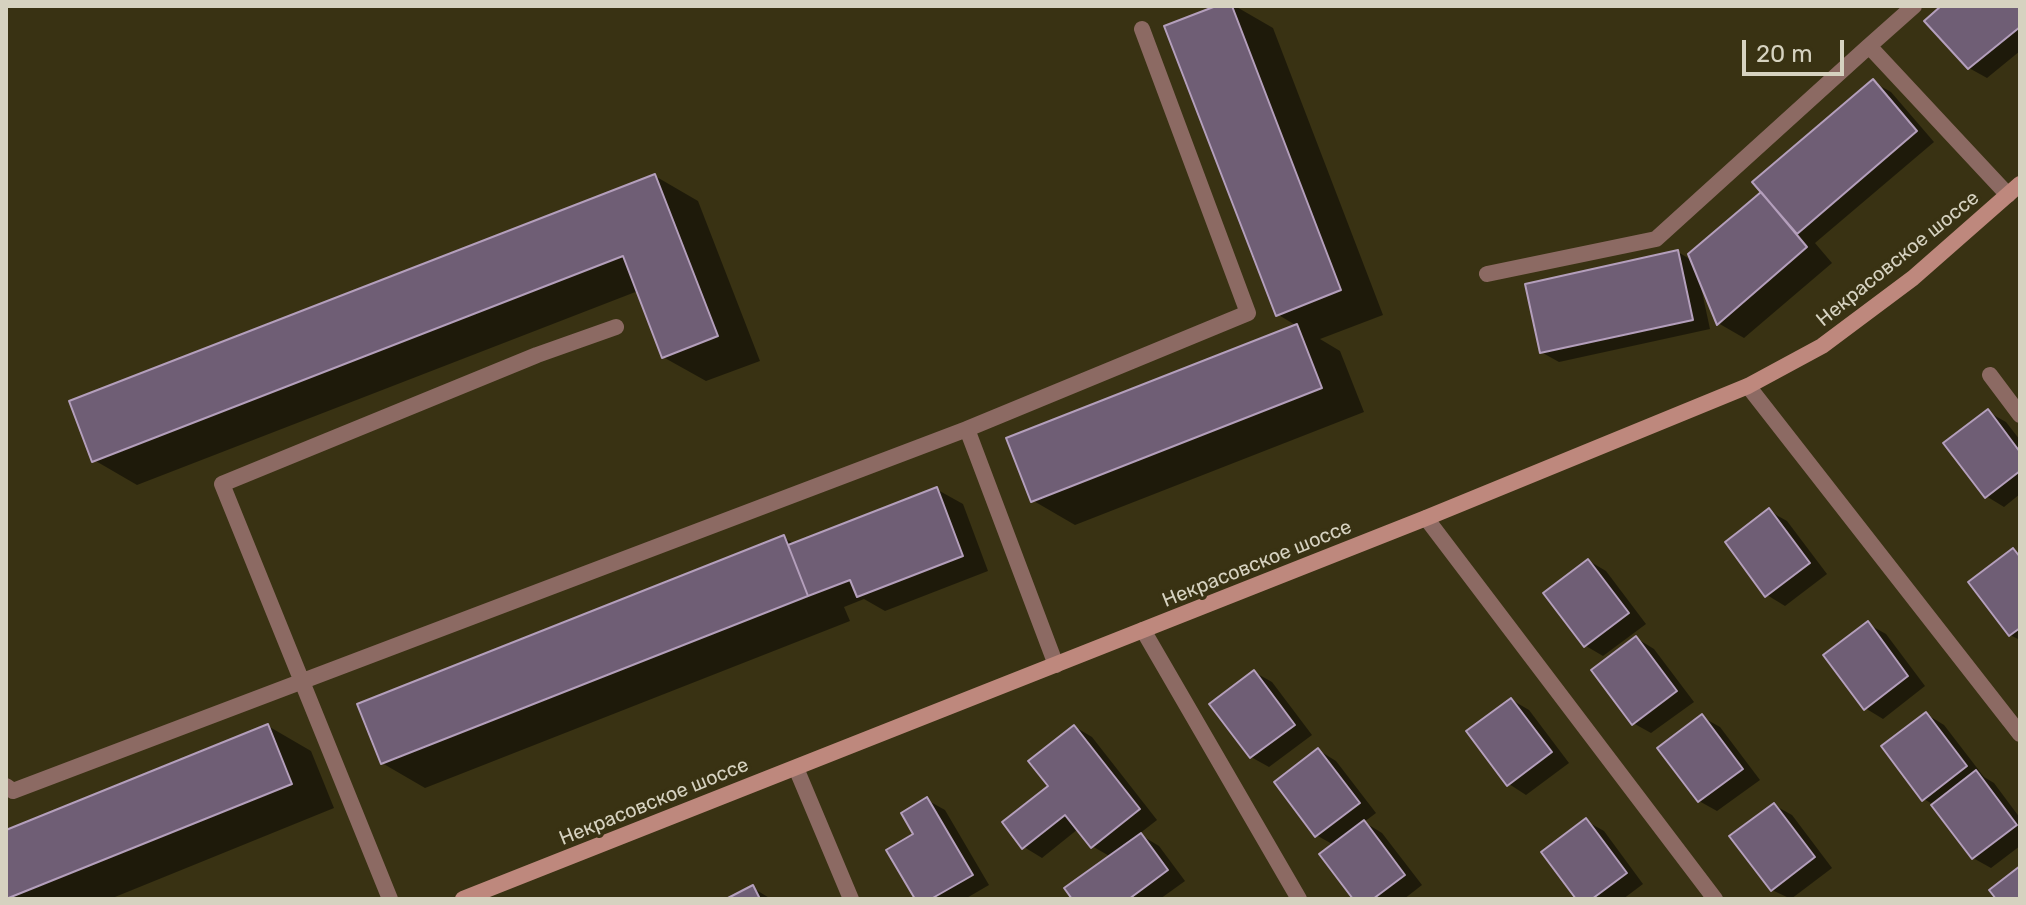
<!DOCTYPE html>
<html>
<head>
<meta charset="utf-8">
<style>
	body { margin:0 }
	#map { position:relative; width:2026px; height:905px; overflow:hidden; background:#393213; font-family:Rubik,sans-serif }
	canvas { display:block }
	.frame { position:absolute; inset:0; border:8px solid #d6d2c0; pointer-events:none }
	.scale { position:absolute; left:1742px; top:40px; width:102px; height:36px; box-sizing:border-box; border:4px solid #d6d2c0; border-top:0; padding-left:10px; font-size:24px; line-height:28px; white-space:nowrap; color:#d6d2c0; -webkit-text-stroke:6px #393213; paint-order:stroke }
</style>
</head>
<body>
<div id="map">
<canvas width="2026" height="905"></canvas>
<div class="frame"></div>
<div class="scale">20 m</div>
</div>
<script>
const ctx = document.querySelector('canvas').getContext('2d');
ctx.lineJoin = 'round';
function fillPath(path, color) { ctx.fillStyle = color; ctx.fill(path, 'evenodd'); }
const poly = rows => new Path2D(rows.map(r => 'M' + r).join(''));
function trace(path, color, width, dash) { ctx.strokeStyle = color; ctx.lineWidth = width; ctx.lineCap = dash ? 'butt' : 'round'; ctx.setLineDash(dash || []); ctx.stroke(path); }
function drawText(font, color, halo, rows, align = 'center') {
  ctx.font = font + ' Rubik,sans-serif'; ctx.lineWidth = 7; ctx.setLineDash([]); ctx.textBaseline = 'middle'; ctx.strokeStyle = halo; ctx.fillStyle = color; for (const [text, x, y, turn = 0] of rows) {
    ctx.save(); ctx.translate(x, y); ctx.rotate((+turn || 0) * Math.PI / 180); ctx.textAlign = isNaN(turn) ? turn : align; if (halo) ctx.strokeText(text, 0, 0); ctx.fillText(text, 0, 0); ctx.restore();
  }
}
const shadow = poly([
	[1221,6,1235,6,1273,28,1383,315,1320,339,1340,351,1364,412,1075,525,1032,500,1297,326,1277,314],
	[1944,6,2020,6,2020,51,1987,78,1969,68],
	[1873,82,1891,92,1934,142,1815,243,1832,263,1744,338,1718,323,1703,286,1701,287,1710,329,1559,362,1541,352,1678,252,1693,261],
	[655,176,698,201,760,361,706,381,663,357,638,291,137,485,94,460],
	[1988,412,2006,422,2020,440,2020,494,2004,507,1986,496],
	[936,489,963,504,988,571,885,611,864,599,844,607,850,621,425,788,382,763,784,538,795,544],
	[1769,511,1787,521,1827,574,1785,606,1767,595],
	[2013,550,2020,554,2020,640,2010,635],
	[1589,561,1606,571,1646,624,1603,656,1586,646],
	[1868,624,1886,634,1925,686,1883,719,1865,708],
	[1636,638,1654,649,1694,702,1651,733,1633,723],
	[1254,672,1272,682,1312,735,1269,767,1251,757],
	[1512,700,1529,710,1569,763,1526,795,1509,784],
	[1926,714,1944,725,1984,777,1994,783,2020,818,2020,846,1991,868,1973,858,1934,805,1924,799],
	[1702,717,1720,727,1760,780,1717,811,1699,801],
	[268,726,311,751,334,808,110,899,6,899,6,833],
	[1075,727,1092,737,1157,820,1139,834,1159,846,1185,881,1160,899,1074,899,1111,857,1092,846,1078,829,1042,858,1024,847],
	[1318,750,1336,761,1376,813,1364,822,1382,833,1422,885,1404,899,1356,899,1334,845,1316,835],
	[927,800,945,810,989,885,965,899,918,899,916,835],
	[1774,805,1792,815,1832,868,1791,899,1772,890],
	[1586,821,1604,831,1643,884,1623,899,1578,899],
	[753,888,771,899,731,899]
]);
const building = poly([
	[1216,6,1232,6,1341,290,1276,316,1164,26,1216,6],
	[1941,6,2020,6,2020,27,1968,69,1924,21,1941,6],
	[1873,79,1917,131,1797,234,1752,182,1873,79],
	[655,174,718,336,662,358,623,256,92,462,69,401,655,174],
	[1761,192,1807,247,1717,325,1688,254,1761,192],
	[1678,250,1693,320,1540,353,1525,284,1678,250],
	[1297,324,1322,388,1031,502,1006,438,1297,324],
	[1988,409,2020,452,2020,471,1985,498,1943,443,1988,409],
	[937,487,963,556,857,597,850,580,808,596,788,545,937,487],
	[1769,508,1810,563,1765,597,1725,542,1769,508],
	[784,535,808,596,381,764,357,704,784,535],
	[2013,548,2020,557,2020,628,2009,636,1968,582,2013,548],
	[1588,559,1629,613,1584,647,1543,593,1588,559],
	[1868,621,1908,676,1864,710,1823,655,1868,621],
	[1636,636,1677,691,1632,725,1591,670,1636,636],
	[1254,670,1295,725,1250,758,1209,704,1254,670],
	[1511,698,1552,752,1507,786,1466,731,1511,698],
	[1926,712,1967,766,1922,801,1881,746,1926,712],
	[1702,714,1743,769,1698,802,1657,748,1702,714],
	[268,724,292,784,6,899,6,830,268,724],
	[1074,725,1140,809,1091,848,1065,815,1022,849,1002,822,1048,786,1028,761,1074,725],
	[1318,748,1360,803,1315,837,1274,782,1318,748],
	[1976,770,2017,825,1972,859,1931,805,1976,770],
	[927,797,973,875,931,899,915,899,886,850,913,834,901,813,927,797],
	[1774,803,1815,857,1771,891,1729,836,1774,803],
	[1586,818,1627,873,1592,899,1576,899,1541,852,1586,818],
	[1364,820,1405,875,1373,899,1353,899,1319,854,1364,820],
	[1141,833,1168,870,1129,899,1072,899,1064,888,1141,833],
	[2020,866,2020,899,1996,899,1989,890,2020,866],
	[753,885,760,899,726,899,753,885]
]);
const lane = poly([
	[1869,46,1914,6],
	[1487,274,1656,239,1869,46,2008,195],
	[1990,375,2020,415],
	[1056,665,967,429,1248,313,1142,29],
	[6,786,13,791,967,429],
	[390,899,222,484,537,355,616,327]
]);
const street = poly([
	[1748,386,2020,734],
	[1426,518,1715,899],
	[1143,630,1299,899],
	[796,768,851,899]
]);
const secondary = poly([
	[463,899,1426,518,1748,386,1822,346,1913,278,2020,184]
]);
const streetNames = [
	["Некрасовское шоссе",1898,259,-39],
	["Некрасовское шоссе",1257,564,-22],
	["Некрасовское шоссе",654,802,-22]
];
fillPath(shadow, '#0007');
fillPath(building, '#6f5e75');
trace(building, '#b49fbc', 2);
trace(lane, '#8c6a63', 16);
trace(street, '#8c6a63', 16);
trace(secondary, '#be887d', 16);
drawText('20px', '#d6d2c0', '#393213', streetNames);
</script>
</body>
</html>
